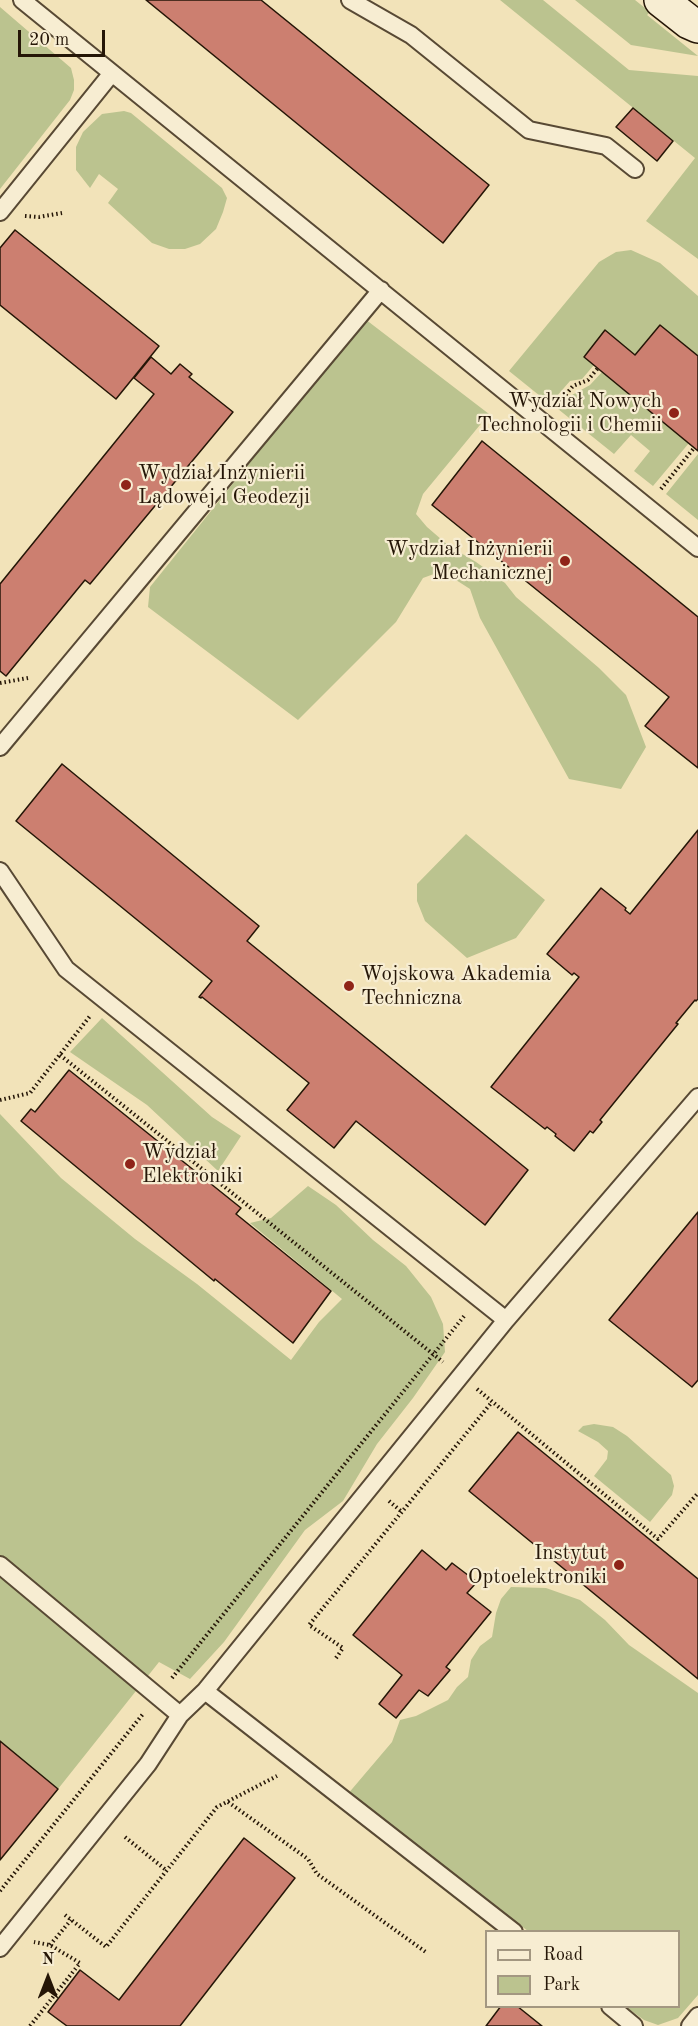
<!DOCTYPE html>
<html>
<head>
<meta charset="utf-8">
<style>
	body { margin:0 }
	#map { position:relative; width:698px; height:2026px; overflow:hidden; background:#f2e3b9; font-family:"Old Standard TT",serif }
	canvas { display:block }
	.legend { position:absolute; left:485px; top:1930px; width:195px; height:78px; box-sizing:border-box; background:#f7edd2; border:2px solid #a39781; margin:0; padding:8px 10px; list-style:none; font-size:18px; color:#251607 }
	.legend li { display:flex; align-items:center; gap:12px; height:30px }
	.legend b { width:30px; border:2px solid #a39781 }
	.north { position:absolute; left:18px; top:1948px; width:60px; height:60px; -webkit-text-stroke:4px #f7edd2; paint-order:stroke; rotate:0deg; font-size:16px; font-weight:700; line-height:24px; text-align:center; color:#251607 }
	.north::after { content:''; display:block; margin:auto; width:21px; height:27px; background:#251607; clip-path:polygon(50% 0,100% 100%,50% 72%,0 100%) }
	.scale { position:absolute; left:18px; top:30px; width:87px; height:27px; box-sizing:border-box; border:3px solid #251607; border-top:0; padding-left:8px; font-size:18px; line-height:21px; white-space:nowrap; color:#251607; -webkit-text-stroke:4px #f7edd2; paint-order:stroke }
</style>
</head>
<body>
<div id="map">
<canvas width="698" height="2026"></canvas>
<ul class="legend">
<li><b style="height:8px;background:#f7edd2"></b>Road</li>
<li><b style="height:16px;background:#bbc38f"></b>Park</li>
</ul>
<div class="north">N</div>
<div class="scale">20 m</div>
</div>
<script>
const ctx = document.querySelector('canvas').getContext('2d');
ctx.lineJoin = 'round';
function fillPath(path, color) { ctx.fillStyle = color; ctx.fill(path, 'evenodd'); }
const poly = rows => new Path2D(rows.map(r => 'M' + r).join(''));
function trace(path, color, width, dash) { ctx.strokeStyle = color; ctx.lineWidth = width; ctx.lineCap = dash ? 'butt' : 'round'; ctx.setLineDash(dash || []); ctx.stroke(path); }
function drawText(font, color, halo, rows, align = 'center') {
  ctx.font = font + ' "Old Standard TT",serif'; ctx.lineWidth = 4.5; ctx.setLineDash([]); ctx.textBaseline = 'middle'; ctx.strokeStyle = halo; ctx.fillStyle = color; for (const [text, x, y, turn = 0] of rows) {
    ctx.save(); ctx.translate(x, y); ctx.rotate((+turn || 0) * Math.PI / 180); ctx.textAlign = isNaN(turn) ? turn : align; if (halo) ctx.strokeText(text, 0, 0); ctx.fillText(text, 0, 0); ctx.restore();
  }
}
const green = poly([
	[500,0,543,0,629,70,698,76,698,259,646,221,695,158],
	[575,0,635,0,650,12,647,15,698,56,631,45],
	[0,7,71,68,74,80,74,90,70,100,0,189],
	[124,111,131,113,222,188,227,198,223,212,216,229,200,244,185,249,169,249,152,243,108,203,118,189,99,174,90,188,76,170,76,147,83,132,102,114],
	[631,250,660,263,698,296,698,356,660,325,635,355,605,331,584,356,594,365,582,379,570,381,550,404,509,371,599,262,616,252],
	[365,319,489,414,423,494,416,514,427,527,449,546,476,562,505,583,516,597,599,668,626,695,646,747,621,789,569,779,480,618,470,589,442,571,423,578,396,622,298,720,148,607,150,587],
	[602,372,689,443,653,486,634,471,650,451,631,435,614,454,558,409,572,395,590,385],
	[698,454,698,520,666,494],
	[466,834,545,900,516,938,467,958,425,921,417,901,417,884],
	[102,1018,212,1117,241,1136,218,1171,147,1105,70,1052],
	[0,1114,61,1178,135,1239,197,1284,291,1360,319,1322,342,1299,250,1223,271,1218,308,1186,336,1205,373,1240,406,1266,431,1297,443,1324,445,1352,413,1398,377,1444,343,1501,305,1530,224,1642,190,1679,159,1662,58,1789,0,1741],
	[594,1424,613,1427,627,1436,671,1475,674,1486,672,1495,650,1522,594,1476,607,1459,608,1451,598,1442,578,1431,583,1426],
	[511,1587,546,1588,580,1600,605,1620,629,1645,698,1693,698,1995,678,2018,658,2025,644,2020,626,2007,678,2006,678,1932,528,1931,347,1795,392,1742,400,1720,416,1716,448,1700,457,1687,468,1677,471,1660,480,1646,492,1637,496,1613,501,1599]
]);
const building = poly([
	[146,0,261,0,489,185,443,243,146,0],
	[633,108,673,141,657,161,616,127,633,108],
	[15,230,159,346,116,399,0,305,0,248,15,230],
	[660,325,698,356,698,451,584,357,605,330,635,355,660,325],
	[151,357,171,374,180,364,192,374,189,377,233,412,90,584,85,580,6,676,0,671,0,584,154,394,134,378,151,357],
	[482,441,698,617,698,768,645,726,669,697,432,505,482,441],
	[62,764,259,926,247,941,528,1170,485,1225,356,1121,334,1148,287,1110,309,1083,202,997,201,998,199,997,212,981,16,821,62,764],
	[698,830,698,999,696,1001,695,1000,676,1023,678,1024,600,1120,602,1122,593,1133,590,1131,574,1151,555,1136,556,1134,547,1127,545,1129,491,1087,579,977,574,973,572,975,547,954,601,888,626,908,625,910,630,914,698,830],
	[69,1070,241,1208,236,1214,331,1291,293,1343,215,1279,214,1281,21,1121,31,1109,35,1112,69,1070],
	[698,1212,698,1380,692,1387,609,1320,698,1212],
	[518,1432,698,1579,698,1679,469,1491,518,1432],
	[422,1550,446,1570,452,1563,477,1582,467,1593,491,1612,446,1667,450,1670,428,1696,419,1690,396,1718,379,1704,402,1675,353,1635,422,1550],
	[0,1741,58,1789,0,1860,0,1741],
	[244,1838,295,1878,180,2026,67,2026,48,2012,80,1970,119,2000,244,1838],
	[501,2006,517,2006,542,2026,486,2026,501,2006]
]);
const path = poly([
	[25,216,39,217,62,213],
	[557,405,573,386,588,380,598,368],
	[661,489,694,448],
	[0,683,28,678],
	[60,1055,443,1362],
	[0,1100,30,1093,90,1016],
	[477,1389,658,1539,698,1493],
	[389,1501,402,1512],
	[336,1658,343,1648,309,1625,492,1402],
	[172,1678,465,1315],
	[228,1802,308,1859,317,1874,427,1953],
	[125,1837,166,1870],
	[0,1891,143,1714],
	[65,1915,106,1947,217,1807,277,1776],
	[50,1945,71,1920],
	[30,2026,80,1963,50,1945,34,1942]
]);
const service = poly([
	[22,0,698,548],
	[350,0,411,35,529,130,606,146,635,169],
	[0,212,112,73],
	[0,747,381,290],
	[0,871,66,969,506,1320],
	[0,1565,180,1715],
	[205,1691,514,1932],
	[0,1948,148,1764,180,1715,205,1691,506,1320,698,1097],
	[610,2006,634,2026],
	[690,2026,698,2016]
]);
const secondary = poly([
	[661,0,689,22,698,26]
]);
const markers = [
	[674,413,6,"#8f2418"],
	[126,485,6,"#8f2418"],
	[565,561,6,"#8f2418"],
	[349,986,6,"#8f2418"],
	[130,1164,6,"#8f2418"],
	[619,1565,6,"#8f2418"]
];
const poiNames = [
	["Wydział Nowych",662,401],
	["Technologii i Chemii",662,425],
	["Wydział Inżynierii",138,473,"left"],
	["Lądowej i Geodezji",138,497,"left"],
	["Wydział Inżynierii",553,549],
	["Mechanicznej",553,573],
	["Wojskowa Akademia",361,974,"left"],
	["Techniczna",361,998,"left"],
	["Wydział",142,1152,"left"],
	["Elektroniki",142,1176,"left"],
	["Instytut",607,1553],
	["Optoelektroniki",607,1577]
];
fillPath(green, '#bbc38f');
fillPath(building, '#cc7f70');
trace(building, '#251607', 1.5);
trace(service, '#584934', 20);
trace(secondary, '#251607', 36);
trace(path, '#251607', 4, [1.5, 3]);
trace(service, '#f7edd2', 16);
trace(secondary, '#f7edd2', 33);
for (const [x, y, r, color] of markers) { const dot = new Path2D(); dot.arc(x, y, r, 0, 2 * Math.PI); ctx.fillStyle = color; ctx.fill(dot); trace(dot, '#f7edd2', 2); }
drawText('21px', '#251607', '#f7edd2', poiNames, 'right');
</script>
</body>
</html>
